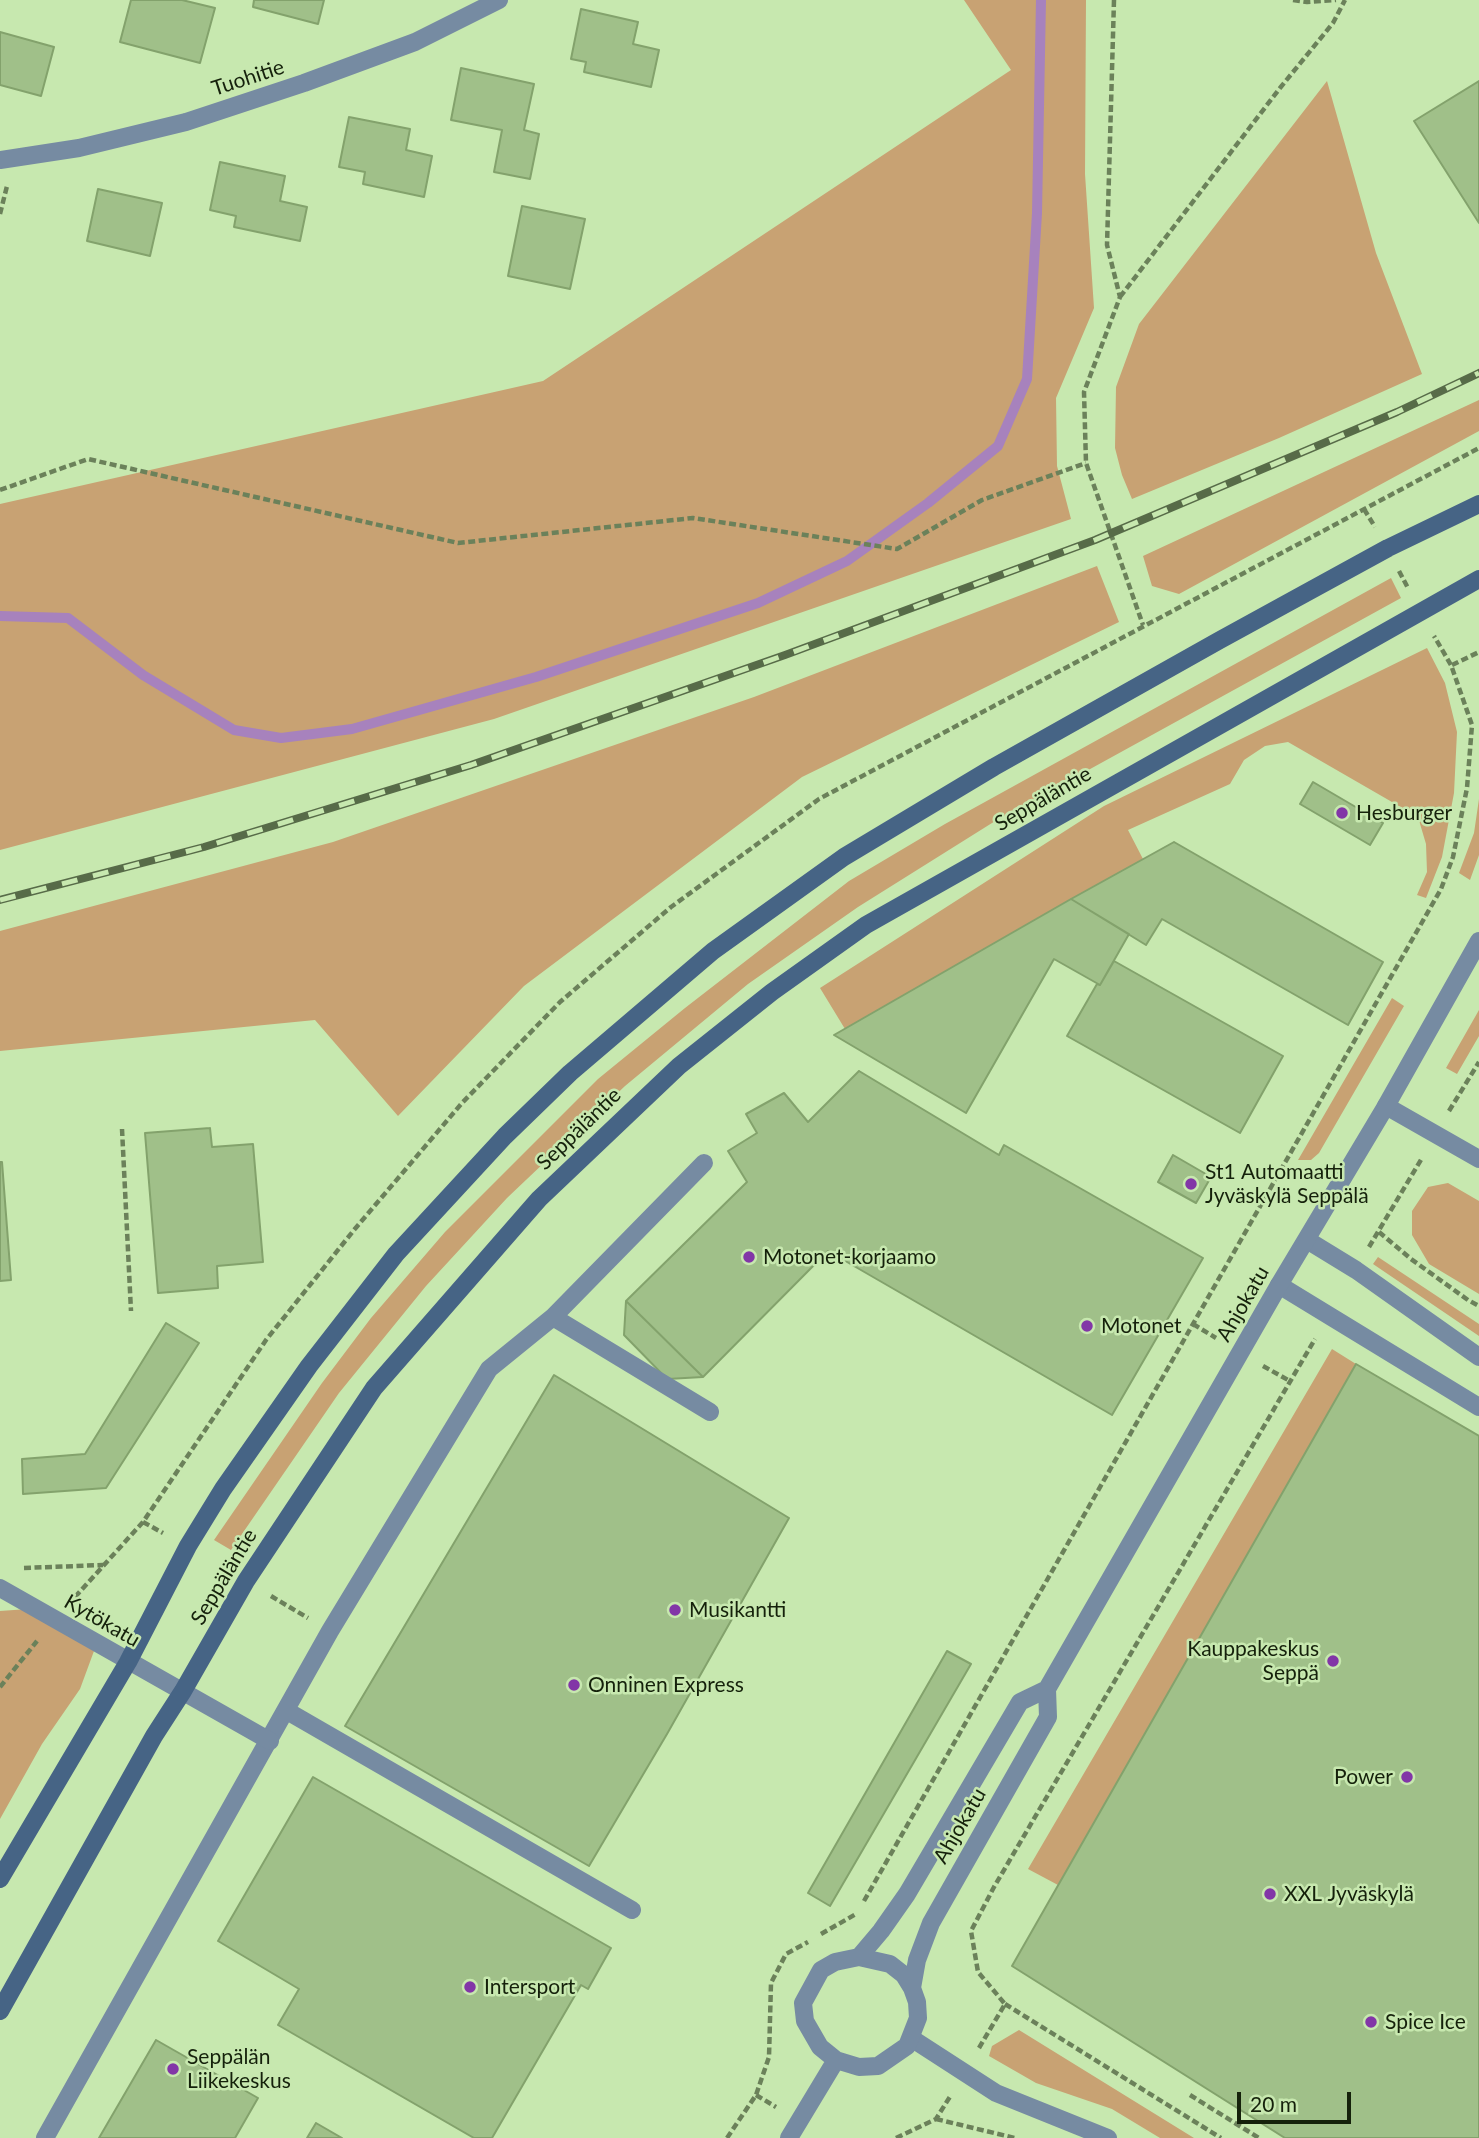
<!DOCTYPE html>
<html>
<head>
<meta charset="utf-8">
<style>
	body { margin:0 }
	#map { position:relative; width:1479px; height:2138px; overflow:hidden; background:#c7e8af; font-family:Lato,sans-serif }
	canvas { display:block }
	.scale { position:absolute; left:1237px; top:2092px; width:114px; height:32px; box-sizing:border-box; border:4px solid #15210b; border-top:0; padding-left:9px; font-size:21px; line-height:24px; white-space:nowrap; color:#15210b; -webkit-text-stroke:5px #c7e8af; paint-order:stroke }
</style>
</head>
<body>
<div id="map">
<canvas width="1479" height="2138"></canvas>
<div class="scale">20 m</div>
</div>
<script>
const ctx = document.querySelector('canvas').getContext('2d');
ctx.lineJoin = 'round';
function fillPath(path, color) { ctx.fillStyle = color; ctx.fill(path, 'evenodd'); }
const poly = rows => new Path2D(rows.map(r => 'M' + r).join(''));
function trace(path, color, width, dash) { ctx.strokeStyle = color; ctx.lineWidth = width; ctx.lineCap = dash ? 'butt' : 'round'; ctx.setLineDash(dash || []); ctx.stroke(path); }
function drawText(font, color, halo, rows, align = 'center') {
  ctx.font = font + ' Lato,sans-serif'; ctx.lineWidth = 5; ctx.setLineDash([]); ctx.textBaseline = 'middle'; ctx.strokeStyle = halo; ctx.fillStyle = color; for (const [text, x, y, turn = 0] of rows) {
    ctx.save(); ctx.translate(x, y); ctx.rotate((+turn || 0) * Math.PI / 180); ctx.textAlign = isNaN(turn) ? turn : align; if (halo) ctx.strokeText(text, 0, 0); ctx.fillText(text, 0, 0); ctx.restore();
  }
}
const green = poly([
	[964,0,1086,0,1085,174,1094,308,1056,398,1057,466,1071,519,494,719,0,850,0,504,543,381,1011,70],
	[1327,81,1376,253,1422,374,1279,438,1132,499,1122,475,1115,448,1116,387,1139,324],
	[1479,400,1479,431,1179,594,1152,586,1143,556],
	[1097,566,1119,622,802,777,524,986,398,1116,315,1020,0,1051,0,931,333,842,754,697],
	[1391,578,1401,598,992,823,858,907,748,984,625,1086,507,1198,426,1286,339,1393,231,1550,214,1540,322,1383,371,1318,445,1232,598,1079,685,1008,849,881,945,824],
	[1427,648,1445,683,1457,732,1454,793,1442,857,1426,898,1417,895,1427,872,1426,844,1418,817,1288,742,1265,746,1244,760,1230,784,1128,830,1143,859,845,1029,820,988,1104,806],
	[1479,799,1479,855,1470,880,1459,873,1474,833],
	[1392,998,1404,1006,1319,1153,1311,1160,1298,1160],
	[1479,1010,1479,1036,1457,1074,1446,1068],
	[1448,1183,1479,1201,1479,1294,1429,1264,1412,1235,1412,1211,1428,1187],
	[1378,1257,1479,1324,1479,1336,1373,1264],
	[1332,1349,1356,1364,1058,1885,1028,1869],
	[28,1609,94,1651,80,1689,42,1744,0,1819,0,1611],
	[1019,2030,1194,2138,1160,2138,1112,2109,1036,2083,989,2056,992,2046]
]);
const stream = poly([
	[0,616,68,618,143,675,234,730,281,738,352,729,536,677,758,603,847,561,928,503,998,446,1027,379,1037,213,1041,0]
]);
const building = poly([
	[131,0,182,0,215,8,200,63,120,42,131,0],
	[254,0,324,0,318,24,253,7,254,0],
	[581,9,638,22,633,44,659,50,651,87,584,72,586,62,571,59,581,9],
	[0,32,54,47,41,96,0,85,0,32],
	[461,68,534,84,524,130,539,134,530,179,494,172,502,130,451,120,461,68],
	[1479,81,1479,223,1414,121,1479,81],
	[349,117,410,129,406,150,432,156,424,197,363,184,365,172,339,167,349,117],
	[220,162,285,176,280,201,307,207,300,241,234,227,236,216,210,210,220,162],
	[98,189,162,203,150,256,87,241,98,189],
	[522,206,585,219,570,289,508,276,522,206],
	[1313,782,1383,823,1370,845,1300,804,1313,782],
	[1174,842,1383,962,1348,1025,1162,919,1146,945,1071,899,1174,842],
	[1071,899,1129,934,1100,985,1054,959,966,1113,834,1035,1071,899],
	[1114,961,1283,1056,1240,1133,1067,1036,1097,984,1100,985,1114,961],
	[859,1071,999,1155,1004,1145,1203,1258,1112,1415,828,1251,703,1377,626,1301,747,1182,728,1151,757,1133,746,1114,784,1093,808,1122,859,1071],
	[210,1128,212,1147,253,1144,263,1262,217,1266,218,1288,158,1293,145,1133,210,1128],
	[1173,1155,1211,1177,1196,1203,1158,1182,1173,1155],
	[0,1162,2,1162,11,1280,0,1281,0,1162],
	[626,1301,703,1377,667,1379,624,1335,626,1301],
	[166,1323,199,1343,106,1488,23,1494,22,1459,85,1454,166,1323],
	[1356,1364,1479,1436,1479,2138,1285,2138,1012,1966,1356,1364],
	[554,1375,789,1518,667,1734,589,1866,345,1726,554,1375],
	[947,1651,971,1664,830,1906,808,1893,947,1651],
	[313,1777,611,1948,588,1989,581,1985,492,2138,474,2138,278,2025,299,1989,218,1941,313,1777],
	[156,2040,258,2098,235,2138,99,2138,156,2040],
	[316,2123,342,2138,307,2138,316,2123]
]);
const path = poly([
	[1114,0,1107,245,1120,297,1084,392,1086,463,1143,625],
	[1293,0,1307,2,1336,0],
	[0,214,7,186],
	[1120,297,1280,88,1333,23,1345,0],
	[0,490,88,459,458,543,693,518,897,549,982,500,1086,463],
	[1364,509,1375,527],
	[1399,571,1408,588],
	[1452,665,1479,652],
	[1449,1111,1479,1062],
	[122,1129,131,1311],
	[1379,1232,1411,1259,1468,1300,1479,1306],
	[1369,1247,1422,1158],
	[1193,1324,1216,1338],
	[1263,1366,1290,1381],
	[143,1522,163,1533],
	[24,1568,103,1565],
	[271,1596,308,1618],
	[75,1597,143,1522,266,1340,354,1230,462,1103,560,1002,671,907,819,799,1479,448],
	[0,1687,37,1641],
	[864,1901,1441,889,1453,857,1467,788,1472,725,1451,665,1434,636],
	[821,1934,856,1914],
	[1005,2004,1221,2138],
	[979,2048,1005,2004,978,1972,971,1931,994,1887,1315,1339],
	[756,2095,776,2107],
	[1190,2095,1259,2138],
	[936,2119,1015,2138],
	[727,2138,756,2095,769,2057,771,1983,786,1954,808,1942],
	[896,2138,936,2119,951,2095]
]);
const service = poly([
	[1386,1106,1479,1159],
	[1307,1240,1356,1270,1479,1357],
	[1279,1285,1479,1407],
	[553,1317,710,1412],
	[287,1711,632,1910],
	[911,2038,996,2093,1108,2138],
	[45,2138,330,1631,489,1369,553,1317,704,1163]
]);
const minor = poly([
	[0,160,79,148,186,122,304,83,415,42,499,0],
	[0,1588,270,1741]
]);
const tertiary = poly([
	[859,1957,890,1964,904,1975,912,1988,917,2002,918,2018,907,2046,878,2066,859,2067,836,2060,820,2047,805,2021,803,2003,821,1970,835,1962,859,1957],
	[859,1957,881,1931,907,1894,1020,1702,1047,1689],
	[912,1988,917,1960,931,1923,1048,1717,1047,1689,1279,1285,1386,1106,1479,941],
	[789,2138,836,2060]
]);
const secondary = poly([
	[0,1879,128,1662,188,1546,223,1489,309,1366,396,1254,505,1136,570,1073,713,951,844,857,994,767,1220,640,1388,548,1479,504],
	[0,2011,154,1736,183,1691,246,1581,374,1388,539,1199,679,1066,772,992,866,925,1479,579]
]);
const rail = poly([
	[0,900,204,847,471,765,785,655,1095,540,1397,412,1479,373]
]);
const markers = [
	[1342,813,7,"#8236a7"],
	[1191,1184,7,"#8236a7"],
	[749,1257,7,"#8236a7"],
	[1087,1326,7,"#8236a7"],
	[675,1610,7,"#8236a7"],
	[1333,1661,7,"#8236a7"],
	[574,1685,7,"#8236a7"],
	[1407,1777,7,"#8236a7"],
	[1270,1894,7,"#8236a7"],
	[470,1987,7,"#8236a7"],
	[1371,2022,7,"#8236a7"],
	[173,2069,7,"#8236a7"]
];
const streetNames = [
	["Tuohitie",248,78,-18],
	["Seppäläntie",1043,799,-30],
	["Seppäläntie",579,1129,-44],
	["Ahjokatu",1243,1304,-60],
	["Seppäläntie",224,1577,-59],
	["Kytökatu",102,1621,30],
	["Ahjokatu",960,1826,-60]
];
const poiNames = [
	["Hesburger",1356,813],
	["St1 Automaatti",1205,1172],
	["Jyväskylä Seppälä",1205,1196],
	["Motonet-korjaamo",763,1257],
	["Motonet",1101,1326],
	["Musikantti",689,1610],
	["Kauppakeskus",1319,1649,"right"],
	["Seppä",1319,1673,"right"],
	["Onninen Express",588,1685],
	["Power",1393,1777,"right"],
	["XXL Jyväskylä",1284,1894],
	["Intersport",484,1987],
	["Spice Ice",1385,2022],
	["Seppälän",187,2057],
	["Liikekeskus",187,2081]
];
fillPath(green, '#c8a273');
trace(stream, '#a782bd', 10);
fillPath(building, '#a0c089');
trace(building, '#83a26c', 2);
trace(path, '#6b815a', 4.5, [7, 3.5]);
trace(service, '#768ba2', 18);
trace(minor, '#768ba2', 18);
trace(tertiary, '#768ba2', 18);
trace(secondary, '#466485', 18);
trace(rail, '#576b48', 8);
trace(rail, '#c7e8af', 5, [16]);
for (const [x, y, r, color] of markers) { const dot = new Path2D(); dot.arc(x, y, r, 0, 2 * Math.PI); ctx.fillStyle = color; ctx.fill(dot); trace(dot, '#c7e8af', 2.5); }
drawText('21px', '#15210b', '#c7e8af', streetNames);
drawText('21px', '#15210b', '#c7e8af', poiNames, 'left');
</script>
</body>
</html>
